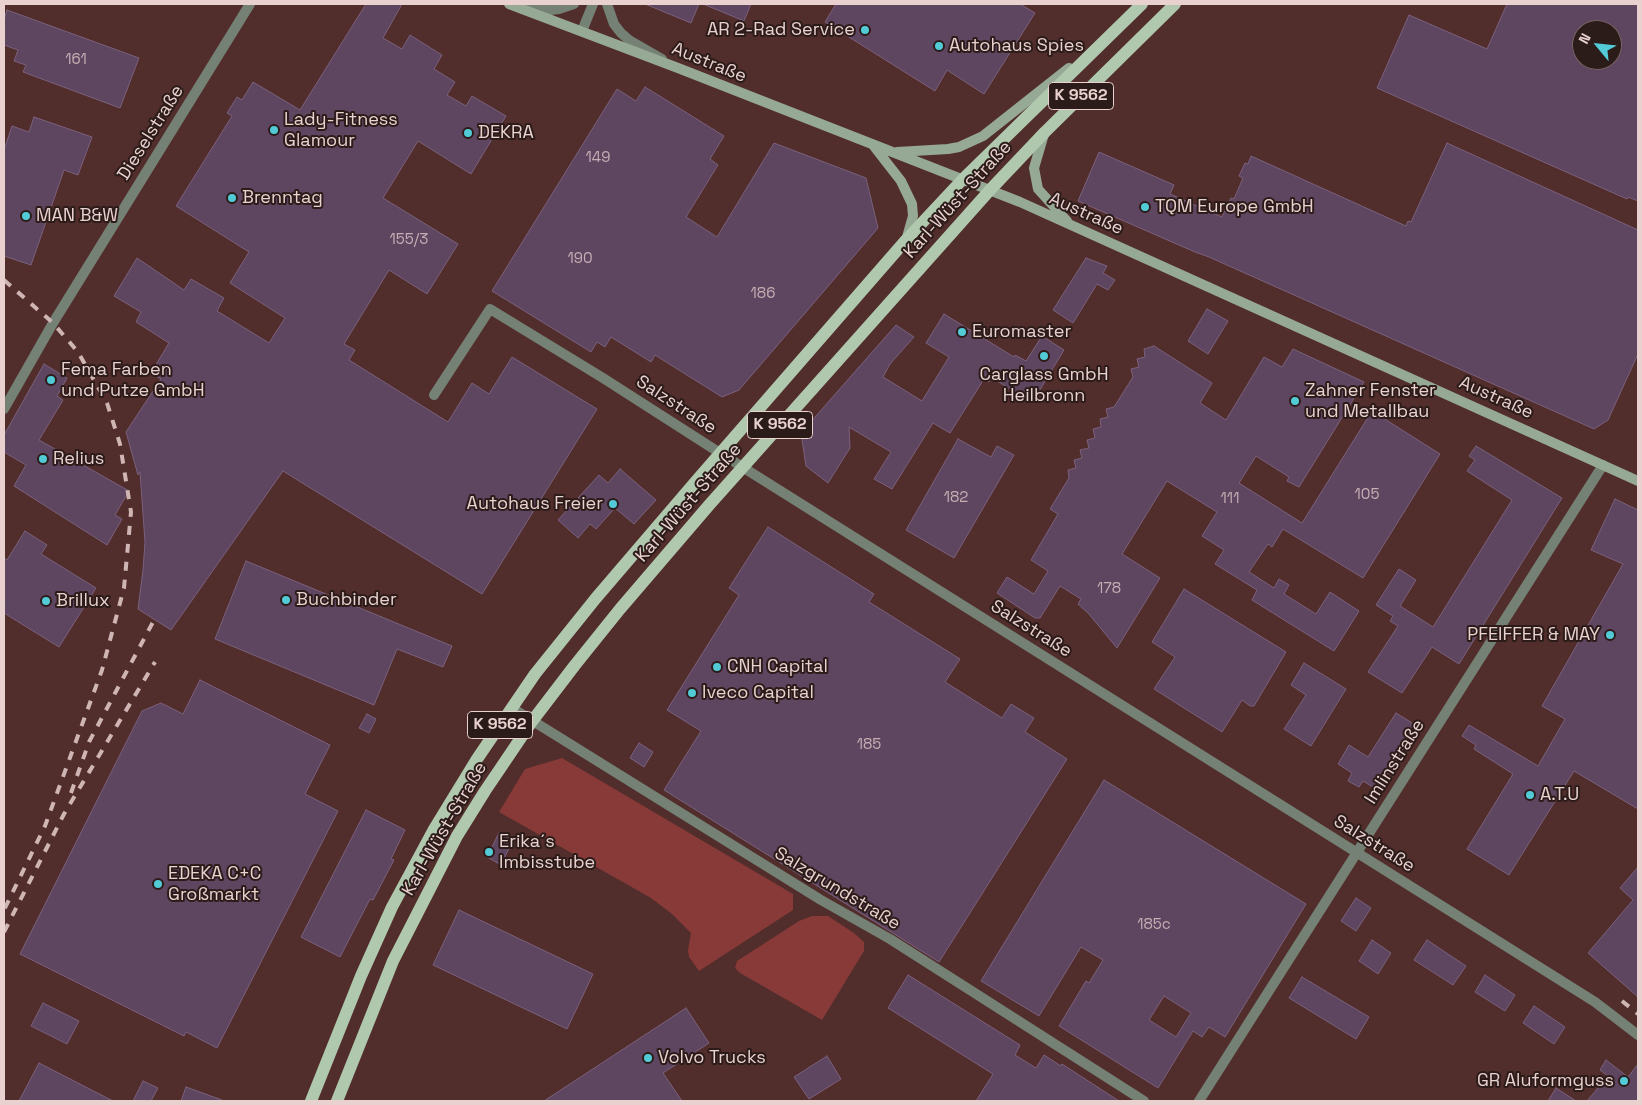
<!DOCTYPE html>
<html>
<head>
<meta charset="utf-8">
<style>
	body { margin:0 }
	#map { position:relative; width:1642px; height:1105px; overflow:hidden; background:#512d2b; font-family:"Space Grotesk",sans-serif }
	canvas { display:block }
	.frame { position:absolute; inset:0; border:5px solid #e9d1cf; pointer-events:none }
	.north { position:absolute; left:1572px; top:20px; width:50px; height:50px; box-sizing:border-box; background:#2b1b19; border:1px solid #776462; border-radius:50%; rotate:298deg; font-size:14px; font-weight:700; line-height:20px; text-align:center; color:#e9d1cf }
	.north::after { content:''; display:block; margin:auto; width:18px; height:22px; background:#52cbd7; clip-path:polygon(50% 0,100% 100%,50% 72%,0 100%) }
</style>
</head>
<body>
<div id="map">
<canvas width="1642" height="1105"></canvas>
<div class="frame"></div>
<div class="north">N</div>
</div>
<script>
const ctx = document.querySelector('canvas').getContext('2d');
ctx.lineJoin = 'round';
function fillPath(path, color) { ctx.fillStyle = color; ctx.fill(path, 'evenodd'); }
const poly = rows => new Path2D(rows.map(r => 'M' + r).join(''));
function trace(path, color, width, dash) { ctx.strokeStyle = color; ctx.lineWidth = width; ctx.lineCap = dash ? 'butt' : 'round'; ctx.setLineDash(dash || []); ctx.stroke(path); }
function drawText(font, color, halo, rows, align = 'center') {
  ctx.font = font + ' "Space Grotesk",sans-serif'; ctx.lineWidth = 4; ctx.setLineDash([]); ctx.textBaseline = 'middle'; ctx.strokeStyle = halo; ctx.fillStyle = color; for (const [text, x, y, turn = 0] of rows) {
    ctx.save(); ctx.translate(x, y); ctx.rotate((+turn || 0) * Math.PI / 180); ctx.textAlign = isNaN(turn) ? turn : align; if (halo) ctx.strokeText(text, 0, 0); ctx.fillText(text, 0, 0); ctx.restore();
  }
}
const green = poly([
	[562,758,793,894,793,910,699,971,689,957,688,950,691,933,672,914,651,898,499,812,525,769],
	[812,916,828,916,854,933,864,942,864,951,822,1020,740,973,735,968,737,961,799,921]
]);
const building = poly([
	[366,4,402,4,383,38,402,49,410,35,442,55,434,69,455,82,447,95,466,106,472,96,506,116,471,174,418,141,383,198,458,244,427,294,389,270,344,344,355,350,349,360,448,422,472,383,489,394,512,357,597,409,482,594,283,471,171,630,138,609,143,570,145,542,140,472,138,475,126,432,161,379,151,373,169,343,136,322,141,312,114,296,137,258,184,290,191,279,224,298,217,311,269,343,285,318,230,283,249,252,176,206,232,116,227,113,237,97,242,100,253,82,300,110,366,4],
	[645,4,699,4,691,23,645,4],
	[703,4,751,4,744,21,703,4],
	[836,4,1020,4,1035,13,984,94,947,70,935,91,825,22,836,4],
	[1507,4,1638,4,1638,201,1628,197,1627,199,1377,88,1409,15,1487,49,1507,4],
	[1582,30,1612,30,1612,60,1582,60,1582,30],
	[7,10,139,58,120,108,23,72,26,65,14,61,18,50,4,45,4,20,7,10],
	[645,87,724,136,710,159,718,165,686,217,717,237,774,143,866,178,878,228,739,390,722,397,655,355,651,362,611,337,605,347,597,342,591,352,492,291,617,89,636,101,645,87],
	[34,117,92,137,78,175,64,170,31,265,4,256,4,150,12,126,29,132,34,117],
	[1447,143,1638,230,1638,354,1608,420,1594,429,1209,257,1195,252,1078,201,1099,152,1174,185,1170,194,1222,217,1231,198,1234,199,1243,178,1239,176,1245,163,1248,164,1251,156,1406,226,1408,221,1411,222,1447,143],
	[1086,258,1107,266,1103,273,1115,280,1108,290,1097,284,1073,323,1053,310,1086,258],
	[1207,309,1228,321,1208,354,1188,341,1207,309],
	[944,314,1014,357,1015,355,1026,361,1042,336,1064,350,1032,403,991,377,989,382,984,379,950,433,933,423,892,489,874,479,891,452,849,427,850,448,828,483,806,466,801,433,896,325,914,337,890,364,883,377,922,401,949,357,926,343,944,314],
	[1154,346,1212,383,1200,403,1226,420,1264,357,1282,367,1293,349,1364,382,1299,487,1287,481,1289,477,1256,456,1239,483,1302,523,1372,411,1440,454,1363,578,1283,529,1272,547,1268,544,1249,572,1274,588,1279,579,1289,585,1284,594,1316,614,1330,592,1359,611,1334,651,1252,600,1257,590,1215,564,1224,550,1202,536,1217,512,1167,481,1122,554,1160,578,1117,648,1088,613,1078,604,1081,599,1060,586,1040,618,1035,618,997,593,1007,577,1034,594,1048,571,1031,560,1058,514,1050,509,1069,478,1068,470,1076,468,1074,460,1082,458,1080,450,1089,448,1087,440,1095,438,1093,429,1101,427,1100,419,1108,417,1106,409,1114,407,1133,377,1131,369,1139,367,1137,359,1145,357,1144,349,1154,346],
	[44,364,67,378,57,396,63,400,39,440,129,491,115,515,122,519,107,545,14,486,26,465,4,452,4,435,44,364],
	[958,439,991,457,997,446,1014,455,954,558,906,530,958,439],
	[1476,446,1562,498,1459,664,1432,647,1402,693,1368,672,1398,626,1390,621,1393,616,1376,605,1399,569,1416,580,1400,606,1433,627,1512,500,1467,471,1475,460,1469,456,1476,446],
	[620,469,656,500,634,524,615,508,596,529,590,524,578,538,558,520,599,475,608,483,620,469],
	[1615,499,1638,510,1638,809,1574,771,1509,875,1467,849,1513,774,1474,749,1476,745,1462,736,1469,725,1538,766,1565,719,1542,706,1623,564,1591,550,1615,499],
	[768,527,874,594,869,602,960,659,945,682,1002,718,1011,704,1034,718,1025,732,1067,759,939,962,664,790,701,731,667,710,739,595,729,588,768,527],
	[25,531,47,545,41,554,96,588,59,647,4,613,4,558,7,560,25,531],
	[246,561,452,646,443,667,397,649,374,705,215,639,246,561],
	[1184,589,1286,652,1254,706,1250,706,1242,700,1222,732,1154,689,1175,657,1152,642,1184,589],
	[1304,663,1346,689,1311,746,1284,729,1306,695,1291,685,1304,663],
	[200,680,330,745,305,794,338,811,217,1048,186,1032,184,1036,20,954,142,711,161,703,183,714,200,680],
	[1396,713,1417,726,1378,790,1363,781,1359,787,1348,781,1352,773,1338,764,1349,745,1368,757,1396,713],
	[367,714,376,719,369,733,359,728,367,714],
	[639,743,653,752,644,767,630,758,639,743],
	[1104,780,1306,904,1225,1037,1209,1027,1202,1037,1193,1031,1158,1088,1059,1026,1086,981,1089,983,1103,960,1081,947,1039,1016,981,981,1104,780],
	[1164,996,1191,1013,1176,1037,1149,1020,1164,996],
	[366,810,405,830,391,859,394,860,373,900,370,899,340,957,301,937,366,810],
	[499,833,513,840,501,865,487,857,499,833],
	[1638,867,1638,997,1588,953,1633,900,1620,888,1638,867],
	[1356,898,1371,908,1356,931,1341,921,1356,898],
	[459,910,593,974,567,1029,433,965,459,910],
	[1372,940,1391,953,1378,974,1359,961,1372,940],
	[1427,940,1466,966,1453,985,1414,960,1427,940],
	[908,975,1020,1045,1015,1055,1036,1068,1044,1055,1061,1066,1062,1064,1119,1101,976,1101,993,1074,888,1008,908,975],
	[1485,975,1515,995,1505,1011,1475,992,1485,975],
	[1302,977,1369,1017,1356,1039,1289,998,1302,977],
	[43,1003,79,1021,67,1044,31,1026,43,1003],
	[1534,1006,1565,1027,1554,1044,1523,1023,1534,1006],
	[686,1008,709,1043,663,1073,682,1101,544,1101,686,1008],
	[827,1056,841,1079,809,1099,794,1077,827,1056],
	[1606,1060,1628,1077,1638,1064,1638,1101,1587,1101,1608,1076,1600,1070,1606,1060],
	[39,1063,113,1101,19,1101,39,1063],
	[143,1081,158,1088,151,1101,133,1101,143,1081],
	[186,1087,222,1100,222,1101,181,1101,186,1087],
	[1556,1088,1576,1101,1548,1101,1556,1088]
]);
const minor = poly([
	[607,4,614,24,621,33,629,40,662,59],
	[518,5,551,10,559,9,574,4],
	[582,31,593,4],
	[434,395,490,309,603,378,720,453],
	[4,409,53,323,250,4],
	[512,708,821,900,890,939,1144,1101],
	[1199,1101,1603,465]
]);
const tertiary = poly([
	[720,453,1595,1002,1638,1035]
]);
const secondary = poly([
	[509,4,678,68,1020,202,1638,481],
	[1044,134,1034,168,1038,189,1067,221],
	[873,145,901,181,912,204,913,216,907,237],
	[897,152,948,149,959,147,983,136,1069,68]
]);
const primary = poly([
	[311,1101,361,976,392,907,433,831,477,759,535,674,596,598,697,480,906,240,963,179,1142,4],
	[337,1101,393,961,457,836,485,791,533,720,575,665,620,609,710,504,990,190,1045,132,1175,4]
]);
const rail = poly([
	[4,280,53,323,78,352,107,403,120,444,131,512,124,588,102,670,45,826,4,910],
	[71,793,89,742,153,622],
	[4,932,64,814,155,662],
	[1622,1001,1638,1014]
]);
const markers = [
	[865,30,5,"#52cbd7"],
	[939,46,5,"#52cbd7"],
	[274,130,5,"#52cbd7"],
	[468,133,5,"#52cbd7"],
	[232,198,5,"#52cbd7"],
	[1145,207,5,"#52cbd7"],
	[26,216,5,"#52cbd7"],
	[962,332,5,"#52cbd7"],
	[1044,356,5,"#52cbd7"],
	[51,380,5,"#52cbd7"],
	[1295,401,5,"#52cbd7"],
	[43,459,5,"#52cbd7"],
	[613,504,5,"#52cbd7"],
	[286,600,5,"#52cbd7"],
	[46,601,5,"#52cbd7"],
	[1610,635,5,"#52cbd7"],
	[717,667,5,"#52cbd7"],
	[692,693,5,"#52cbd7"],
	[1530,795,5,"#52cbd7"],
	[489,852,5,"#52cbd7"],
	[158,884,5,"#52cbd7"],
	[648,1058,5,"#52cbd7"],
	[1624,1081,5,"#52cbd7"]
];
const numberNames = [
	["161",76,60],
	["149",598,158],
	["155/3",409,240],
	["190",580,259],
	["186",763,294],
	["105",1367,495],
	["182",956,498],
	["111",1230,499],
	["178",1109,589],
	["185",869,745],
	["185c",1154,925]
];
const shields = [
	[1081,96,65],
	[780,425,65],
	[500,725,65]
];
const shieldNames = [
	["K 9562",1081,96],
	["K 9562",780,425],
	["K 9562",500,725]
];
const poiNames = [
	["AR 2-Rad Service",855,30,"right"],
	["Autohaus Spies",949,46],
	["Lady-Fitness",284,120],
	["Glamour",284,141],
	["DEKRA",478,133],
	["Brenntag",242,198],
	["TQM Europe GmbH",1155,207],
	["MAN B&W",36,216],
	["Euromaster",972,332],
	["Fema Farben",61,370],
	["und Putze GmbH",61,391],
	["Carglass GmbH",1044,375,"center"],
	["Heilbronn",1044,396,"center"],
	["Zahner Fenster",1305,391],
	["und Metallbau",1305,412],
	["Relius",53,459],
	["Autohaus Freier",603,504,"right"],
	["Buchbinder",296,600],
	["Brillux",56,601],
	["PFEIFFER & MAY",1600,635,"right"],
	["CNH Capital",727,667],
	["Iveco Capital",702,693],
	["A.T.U",1540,795],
	["Erika´s",499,842],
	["Imbisstube",499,863],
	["EDEKA C+C",168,874],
	["Großmarkt",168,895],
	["Volvo Trucks",658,1058],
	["GR Aluformguss",1614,1081,"right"]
];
const streetNames = [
	["Austraße",709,63,22],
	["Dieselstraße",151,133,-58],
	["Karl-Wüst-Straße",958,200,-48],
	["Austraße",1086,214,24],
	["Austraße",1496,398,24],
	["Salzstraße",676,405,33],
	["Karl-Wüst-Straße",689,503,-49],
	["Salzstraße",1031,629,32],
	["Imlinstraße",1395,762,-58],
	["Karl-Wüst-Straße",445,829,-60],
	["Salzstraße",1374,844,32],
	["Salzgrundstraße",837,889,31]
];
fillPath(green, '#873a38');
fillPath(building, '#5e4560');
trace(building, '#7b617d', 1);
trace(minor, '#748174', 10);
trace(tertiary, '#748174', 10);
trace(secondary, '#96a995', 10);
trace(primary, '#afc8ae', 12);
trace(rail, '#cfb5b3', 4, [9, 9]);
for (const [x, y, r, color] of markers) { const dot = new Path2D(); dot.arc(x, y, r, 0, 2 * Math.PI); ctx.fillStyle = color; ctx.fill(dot); trace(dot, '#2b1b19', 2); }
drawText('15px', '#c6aeb3', null, numberNames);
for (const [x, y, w] of shields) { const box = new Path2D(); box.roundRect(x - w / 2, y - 13.5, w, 27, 4); ctx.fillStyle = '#2b1b19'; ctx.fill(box); trace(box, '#e9d1cf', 1); }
drawText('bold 16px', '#e9d1cf', null, shieldNames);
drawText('18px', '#e9d1cf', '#2b1b19', poiNames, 'left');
drawText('18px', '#e9d1cf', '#2b1b19', streetNames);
</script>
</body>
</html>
